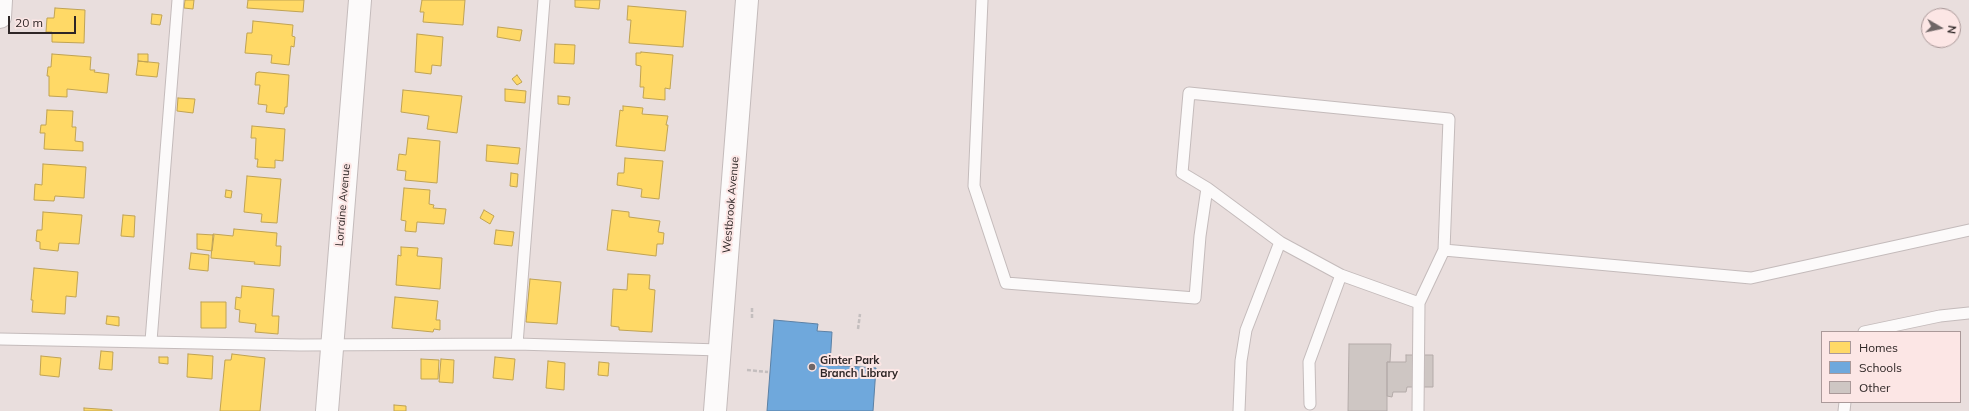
<!DOCTYPE html>
<html>
<head>
<meta charset="utf-8">
<style>
	body { margin:0 }
	#map { position:relative; width:1969px; height:411px; overflow:hidden; background:#e9dedd; font-family:Mulish,sans-serif }
	canvas { display:block }
	.legend { position:absolute; left:1821px; top:331px; width:140px; height:72px; box-sizing:border-box; background:#fce6e5; border:1px solid #a99; margin:0; padding:5px 7px; list-style:none; font-size:12px; color:#2e2626 }
	.legend li { display:flex; align-items:center; gap:8px; height:20px }
	.legend b { width:20px; border:1px solid #a99 }
	.north { position:absolute; left:1921px; top:8px; width:40px; height:40px; box-sizing:border-box; background:#fce6e5; border:1px solid #a99; border-radius:50%; rotate:99deg; font-size:11px; font-weight:700; line-height:16px; text-align:center; color:#2e2626 }
	.north::after { content:''; display:block; margin:auto; width:14px; height:18px; background:#6f6666; clip-path:polygon(50% 0,100% 100%,50% 72%,0 100%) }
	.scale { position:absolute; left:8px; top:16px; width:68px; height:18px; box-sizing:border-box; border:2px solid #2e2626; border-top:0; padding-left:5px; font-size:12px; line-height:14px; white-space:nowrap; color:#2e2626; -webkit-text-stroke:3px #fce6e5; paint-order:stroke }
</style>
</head>
<body>
<div id="map">
<canvas width="1969" height="411"></canvas>
<ul class="legend">
<li><b style="height:11px;background:#ffd966"></b>Homes</li>
<li><b style="height:11px;background:#6fa8dc"></b>Schools</li>
<li><b style="height:11px;background:#cec6c3"></b>Other</li>
</ul>
<div class="north">N</div>
<div class="scale">20 m</div>
</div>
<script>
const ctx = document.querySelector('canvas').getContext('2d');
ctx.lineJoin = 'round';
function fillPath(path, color) { ctx.fillStyle = color; ctx.fill(path, 'evenodd'); }
const poly = rows => new Path2D(rows.map(r => 'M' + r).join(''));
function trace(path, color, width, dash) { ctx.strokeStyle = color; ctx.lineWidth = width; ctx.lineCap = dash ? 'butt' : 'round'; ctx.setLineDash(dash || []); ctx.stroke(path); }
function drawText(font, color, halo, rows, align = 'center') {
  ctx.font = font + ' Mulish,sans-serif'; ctx.lineWidth = 4; ctx.setLineDash([]); ctx.textBaseline = 'middle'; ctx.strokeStyle = halo; ctx.fillStyle = color; for (const [text, x, y, turn = 0] of rows) {
    ctx.save(); ctx.translate(x, y); ctx.rotate((+turn || 0) * Math.PI / 180); ctx.textAlign = isNaN(turn) ? turn : align; if (halo) ctx.strokeText(text, 0, 0); ctx.fillText(text, 0, 0); ctx.restore();
  }
}
const homes = poly([
	[185,0,194,0,193,9,184,8,185,0],
	[248,0,304,0,303,12,247,8,248,0],
	[422,0,465,0,463,25,423,22,424,12,420,12,422,0],
	[575,0,600,0,599,9,575,7,575,0],
	[628,6,686,11,683,47,629,43,631,20,627,20,628,6],
	[55,8,85,10,84,43,52,42,52,32,46,32,47,18,54,18,55,8],
	[152,14,162,15,160,25,151,24,152,14],
	[253,21,293,25,292,36,295,37,294,47,291,46,289,65,271,63,272,55,245,53,247,33,252,33,253,21],
	[498,27,522,30,520,41,497,37,498,27],
	[417,34,443,37,441,66,432,65,431,74,415,72,417,34],
	[555,44,575,45,574,64,554,63,555,44],
	[641,52,673,55,670,89,665,88,665,100,643,98,644,87,640,87,641,66,636,65,636,53,641,53,641,52],
	[52,54,91,57,90,70,95,70,94,72,109,74,107,93,67,89,67,97,49,96,49,76,47,76,48,67,51,67,52,54],
	[138,54,148,54,148,62,138,61,138,54],
	[138,61,159,63,157,77,136,75,138,61],
	[259,72,289,75,287,107,285,107,284,114,266,112,267,105,258,104,260,85,255,85,256,73,259,72],
	[517,75,522,82,517,85,512,79,517,75],
	[505,89,526,91,525,103,505,101,505,89],
	[403,90,462,96,457,133,427,129,429,116,401,112,403,90],
	[558,96,570,97,569,105,558,104,558,96],
	[178,98,195,99,193,113,177,111,178,98],
	[623,106,643,108,642,114,668,116,666,125,668,125,665,151,616,146,620,110,623,111,623,106],
	[47,110,73,111,72,127,76,127,75,141,83,142,83,151,44,149,45,133,40,133,41,125,46,125,47,110],
	[252,126,285,129,283,161,275,160,275,168,257,167,258,159,255,159,256,138,251,138,252,126],
	[408,138,440,141,437,183,405,180,406,171,397,170,399,154,406,155,408,138],
	[487,145,520,148,518,164,486,161,487,145],
	[625,158,663,161,659,199,641,197,642,189,617,185,618,173,624,173,625,158],
	[43,164,86,167,84,198,55,196,54,201,34,200,35,184,42,185,43,164],
	[511,173,518,174,517,187,510,186,511,173],
	[247,176,281,179,277,223,261,222,262,214,244,212,247,176],
	[404,188,430,190,429,204,434,205,433,208,446,209,444,224,417,222,416,232,405,231,406,221,401,220,404,188],
	[226,190,232,191,231,198,225,197,226,190],
	[484,210,494,216,490,224,480,218,484,210],
	[612,210,629,212,629,217,660,221,658,232,664,233,663,244,657,244,656,256,607,250,612,210],
	[43,212,82,215,79,244,59,243,58,251,40,249,40,242,36,241,37,230,42,230,43,212],
	[123,215,135,216,134,237,121,236,123,215],
	[234,229,277,233,276,246,281,246,280,266,254,264,255,262,211,258,213,234,233,236,234,229],
	[496,230,514,232,512,246,494,244,496,230],
	[197,234,214,235,212,251,197,249,197,234],
	[401,247,418,248,417,256,442,258,440,289,396,285,398,255,401,256,401,247],
	[191,253,209,255,208,271,189,269,191,253],
	[34,268,78,272,76,297,66,296,65,314,32,312,33,300,31,300,34,268],
	[628,274,650,275,649,289,655,290,652,332,619,330,619,327,611,326,613,289,627,290,628,274],
	[530,279,561,282,557,324,526,322,530,279],
	[242,286,274,289,272,316,279,316,278,334,255,332,256,324,239,322,240,310,235,309,236,297,241,298,242,286],
	[395,297,438,301,436,320,440,320,440,330,434,329,433,332,392,328,395,297],
	[201,302,226,302,226,328,201,328,201,302],
	[107,316,119,317,119,326,106,324,107,316],
	[101,351,113,352,112,370,99,369,101,351],
	[188,354,213,356,212,379,187,377,188,354],
	[232,354,265,358,260,411,220,411,225,360,231,360,232,354],
	[41,356,61,358,59,377,40,375,41,356],
	[159,357,168,357,168,364,159,363,159,357],
	[495,357,515,359,513,380,493,378,495,357],
	[421,359,439,360,438,379,421,379,421,359],
	[441,359,454,360,453,383,439,382,441,359],
	[548,361,565,363,564,390,546,388,548,361],
	[599,362,609,363,608,376,598,375,599,362],
	[394,405,406,406,406,411,394,411,394,405],
	[84,408,112,410,112,411,84,411,84,408]
]);
const schools = poly([
	[774,320,818,324,817,331,832,332,830,365,876,368,873,411,767,411,774,320]
]);
const building = poly([
	[1349,344,1391,344,1390,362,1387,362,1387,411,1348,411,1349,344],
	[1406,355,1433,355,1433,387,1407,387,1406,392,1393,392,1392,397,1387,396,1387,362,1406,362,1406,355]
]);
const path = poly([
	[752,318,752,307],
	[858,329,860,314],
	[747,370,768,372]
]);
const service = poly([
	[982,0,974,186,1006,283,1195,298,1200,236,1207,188,1182,173,1189,93,1449,119,1444,250,1751,278,1969,230],
	[1207,188,1280,242,1246,330,1241,361,1239,411],
	[1280,242,1341,275,1309,362,1310,404],
	[1341,275,1419,303],
	[1864,332,1940,316,1969,313],
	[0,339,300,345,517,344,720,350],
	[151,341,178,0],
	[517,344,544,0],
	[1418,411,1419,303,1444,250],
	[1844,411,1845,402]
]);
const minor = poly([
	[0,17,1,0],
	[327,411,360,0]
]);
const tertiary = poly([
	[715,411,747,0]
]);
const markers = [
	[812,367,4,"#6f6666"]
];
const streetNames = [
	["Lorraine Avenue",343,205,-85],
	["Westbrook Avenue",731,205,-85]
];
const poiNames = [
	["Ginter Park",820,361],
	["Branch Library",820,374]
];
fillPath(homes, '#ffd966');
trace(homes, '#c0a353', 1);
fillPath(schools, '#6fa8dc');
trace(schools, '#5c81a5', 1);
fillPath(building, '#cec6c3');
trace(building, '#b4aba9', 1);
trace(service, '#c4bbbb', 13);
trace(minor, '#c4bbbb', 24);
trace(tertiary, '#c4bbbb', 24);
trace(path, '#c4bebe', 2.5, [4, 2]);
trace(service, '#fcfafa', 11);
trace(minor, '#fcfafa', 22);
trace(tertiary, '#fcfafa', 22);
for (const [x, y, r, color] of markers) { const dot = new Path2D(); dot.arc(x, y, r, 0, 2 * Math.PI); ctx.fillStyle = color; ctx.fill(dot); trace(dot, '#fce6e5', 1.5); }
drawText('11px', '#2e2626', '#fce6e5', streetNames);
drawText('bold 11px', '#2e2626', '#fce6e5', poiNames, 'left');
</script>
</body>
</html>
